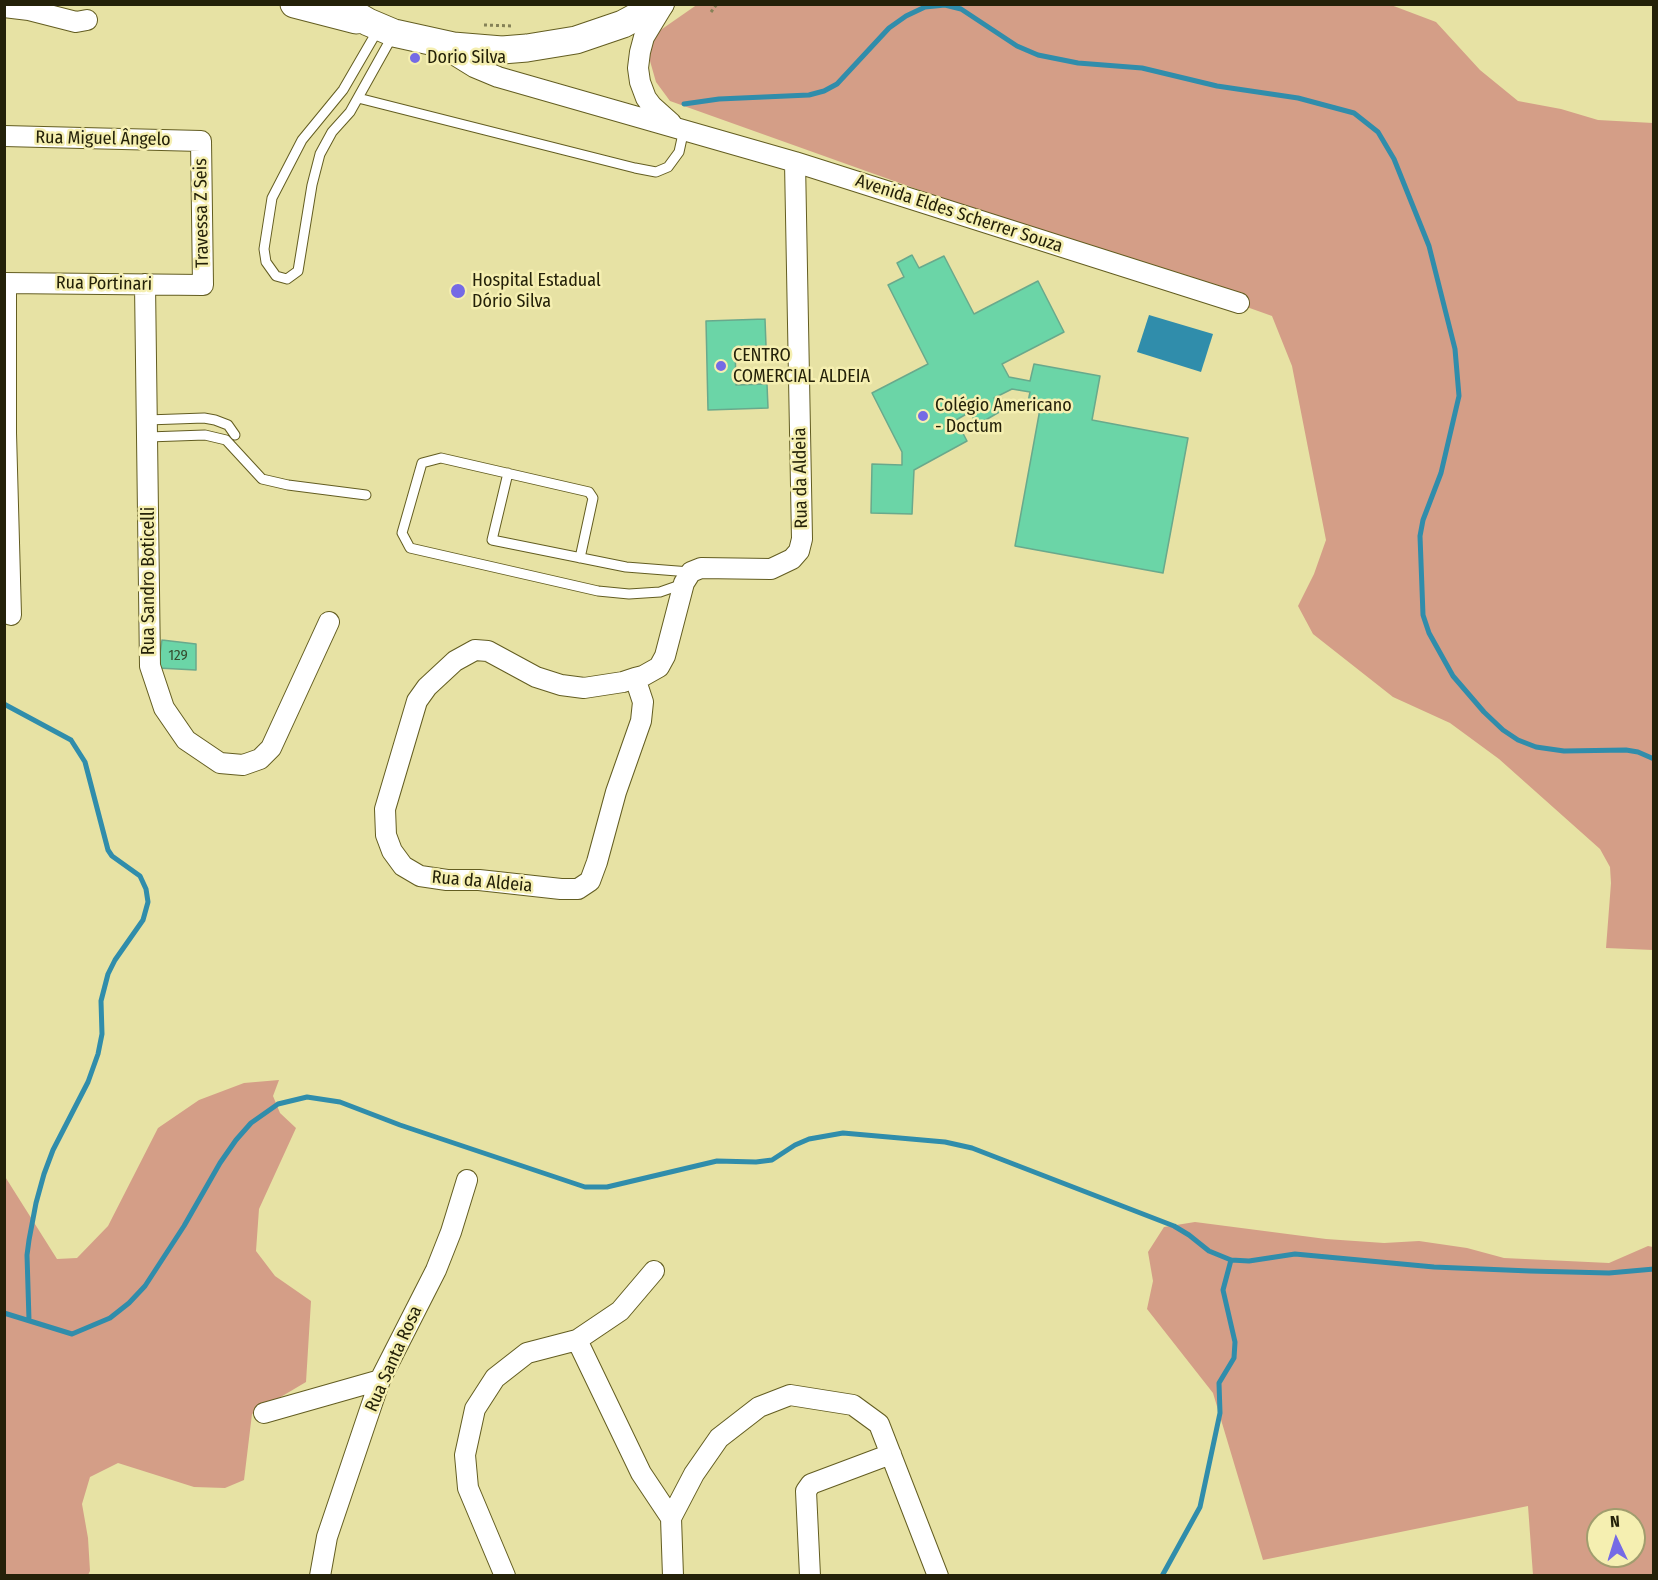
<!DOCTYPE html>
<html>
<head>
<meta charset="utf-8">
<style>
	body { margin:0 }
	#map { position:relative; width:1658px; height:1580px; overflow:hidden; background:#e7e2a4; font-family:"Fira Sans Condensed",sans-serif }
	canvas { display:block }
	.frame { position:absolute; inset:0; border:6px solid #242109; pointer-events:none }
	.north { position:absolute; left:1586px; top:1508px; width:60px; height:60px; box-sizing:border-box; background:#f5efb1; border:2px solid #a19d6e; border-radius:50%; rotate:356deg; font-size:16px; font-weight:700; line-height:24px; text-align:center; color:#242109 }
	.north::after { content:''; display:block; margin:auto; width:21px; height:27px; background:#756ae5; clip-path:polygon(50% 0,100% 100%,50% 72%,0 100%) }
</style>
</head>
<body>
<div id="map">
<canvas width="1658" height="1580"></canvas>
<div class="frame"></div>
<div class="north">N</div>
</div>
<script>
const ctx = document.querySelector('canvas').getContext('2d');
ctx.lineJoin = 'round';
function fillPath(path, color) { ctx.fillStyle = color; ctx.fill(path, 'evenodd'); }
const poly = rows => new Path2D(rows.map(r => 'M' + r).join(''));
function trace(path, color, width, dash) { ctx.strokeStyle = color; ctx.lineWidth = width; ctx.lineCap = dash ? 'butt' : 'round'; ctx.setLineDash(dash || []); ctx.stroke(path); }
function drawText(font, color, halo, rows, align = 'center') {
  ctx.font = font + ' "Fira Sans Condensed",sans-serif'; ctx.lineWidth = 5; ctx.setLineDash([]); ctx.textBaseline = 'middle'; ctx.strokeStyle = halo; ctx.fillStyle = color; for (const [text, x, y, turn = 0] of rows) {
    ctx.save(); ctx.translate(x, y); ctx.rotate((+turn || 0) * Math.PI / 180); ctx.textAlign = isNaN(turn) ? turn : align; if (halo) ctx.strokeText(text, 0, 0); ctx.fillText(text, 0, 0); ctx.restore();
  }
}
const green = poly([
	[698,4,1391,5,1436,22,1480,70,1518,101,1561,109,1598,120,1653,123,1653,950,1606,948,1611,883,1610,867,1600,849,1499,759,1450,723,1393,697,1313,634,1298,606,1314,574,1326,540,1292,366,1272,316,670,101,656,82,644,40,652,36],
	[279,1080,273,1096,280,1113,296,1128,259,1209,256,1251,275,1276,311,1301,306,1382,252,1414,244,1480,225,1488,194,1487,118,1463,90,1477,82,1504,88,1538,90,1571,88,1575,5,1575,4,1175,57,1259,77,1258,108,1226,158,1128,199,1100,244,1083],
	[1195,1222,1326,1239,1384,1243,1419,1241,1467,1248,1504,1258,1609,1263,1648,1246,1653,1247,1653,1575,1533,1575,1528,1506,1263,1560,1213,1393,1147,1309,1153,1281,1148,1252,1164,1227],
	[1598,1520,1634,1520,1634,1556,1598,1556]
]);
const water = poly([
	[1149,315,1213,334,1201,372,1137,352]
]);
const stream = poly([
	[684,104,719,99,809,95,824,91,837,84,889,28,906,16,925,7,945,5,961,9,1017,46,1038,55,1078,63,1142,68,1217,86,1298,98,1354,113,1378,132,1394,159,1429,246,1455,349,1459,396,1441,473,1423,520,1420,536,1423,615,1429,633,1453,676,1484,712,1503,730,1518,740,1536,747,1564,751,1626,750,1638,752,1654,759],
	[4,704,71,740,85,762,108,850,112,856,140,876,146,889,148,902,143,920,115,960,108,974,101,1001,102,1034,98,1054,88,1082,53,1150,44,1174,36,1203,29,1240,27,1255,29,1320],
	[4,1313,72,1334,110,1318,129,1303,145,1286,184,1226,220,1163,236,1140,251,1123,278,1104,307,1097,340,1102,400,1125,585,1187,607,1187,717,1161,756,1162,772,1160,795,1145,809,1139,843,1133,945,1142,972,1148,1174,1226,1189,1235,1209,1251,1231,1260,1249,1261,1295,1254,1434,1267,1530,1271,1609,1273,1654,1269],
	[1162,1576,1200,1507,1220,1413,1219,1383,1234,1358,1235,1342,1223,1290,1231,1260]
]);
const building = poly([
	[912,255,919,268,944,256,974,314,1038,281,1064,332,1002,364,1009,377,1030,381,1034,364,1100,376,1092,420,1188,438,1163,573,1015,546,1040,409,1027,407,1030,392,1012,389,994,398,1001,411,977,425,970,412,956,420,967,441,914,470,912,514,871,513,872,464,902,465,902,452,872,393,928,364,888,285,904,277,897,263,912,255],
	[765,319,766,346,735,347,736,385,767,384,768,408,708,410,706,321,765,319],
	[162,640,196,644,196,670,158,668,162,640]
]);
const path = poly([
	[711,12,717,4],
	[484,25,514,26]
]);
const lane = poly([
	[379,28,343,90,302,140,272,198,264,249,266,262,276,276,287,279,298,271,312,185,320,154,332,132,350,112,393,35],
	[358,98,635,168,656,172,668,167,679,152,684,129],
	[147,420,204,418,215,420,228,425,235,435],
	[148,437,205,435,226,440,262,479,288,485,366,495],
	[508,473,492,540,626,567,690,572],
	[580,558,593,498,589,492,441,458,422,463,402,533,410,548,598,591,629,594,660,592,683,584]
]);
const street = poly([
	[664,4,644,37,640,52,638,68,640,82,646,98,652,106,671,123],
	[4,7,29,10,76,22,87,20],
	[440,46,474,67,498,77,795,162,1239,303],
	[4,136,201,141,203,285,4,283],
	[6,283,6,433,11,615],
	[145,284,150,666,164,708,186,740,220,763,243,765,260,759,271,748,329,622],
	[635,678,643,702,641,721,616,792,597,862,590,881,578,889,561,889,479,880,447,880,420,876,403,866,392,851,386,835,385,809,417,701,427,687,455,661,475,650,488,651,536,677,561,685,584,688,623,682,635,678,643,676,659,667,665,656,684,583,691,572,701,568,771,569,792,559,799,551,802,539,795,162],
	[577,1340,641,1473,671,1518],
	[264,1413,380,1380],
	[320,1576,327,1537,380,1380,436,1270,451,1232,467,1180],
	[505,1576,468,1488,465,1455,475,1409,495,1378,527,1353,577,1340,620,1311,654,1271],
	[673,1576,671,1518,694,1474,719,1438,759,1407,790,1395,853,1405,879,1424,938,1576],
	[810,1576,806,1491,811,1484,891,1454]
]);
const secondary = poly([
	[294,4,356,20],
	[337,4,368,22,394,33,453,46,502,50,527,48,576,40,623,24,660,4]
]);
const markers = [
	[415,58,6,"#756ae5"],
	[458,291,8,"#756ae5"],
	[721,366,6,"#756ae5"],
	[923,416,6,"#756ae5"]
];
const numberNames = [
	["129",178,656]
];
const poiNames = [
	["Dorio Silva",427,58],
	["Hospital Estadual",472,281],
	["Dório Silva",472,302],
	["CENTRO",733,356],
	["COMERCIAL ALDEIA",733,377],
	["Colégio Americano",935,406],
	["- Doctum",935,427]
];
const streetNames = [
	["Rua Miguel Ângelo",103,139,1],
	["Travessa Z Seis",202,213,-91],
	["Avenida Eldes Scherrer Souza",959,214,18],
	["Rua Portinari",104,284,1],
	["Rua da Aldeia",801,478,-91],
	["Rua Sandro Boticelli",149,581,-90],
	["Rua da Aldeia",482,882,5],
	["Rua Santa Rosa",394,1359,-66]
];
fillPath(green, '#d49e87');
fillPath(water, '#308dab');
trace(stream, '#308dab', 5);
fillPath(building, '#6bd5a7');
trace(building, '#69a98c', 1.5);
trace(lane, '#635d21', 11);
trace(street, '#635d21', 22);
trace(secondary, '#635d21', 29);
trace(path, '#868257', 3, [3, 3]);
trace(lane, '#fff', 9);
trace(street, '#fff', 20);
trace(secondary, '#fff', 27);
for (const [x, y, r, color] of markers) { const dot = new Path2D(); dot.arc(x, y, r, 0, 2 * Math.PI); ctx.fillStyle = color; ctx.fill(dot); trace(dot, '#f5efb1', 2); }
drawText('15px', '#364e30', null, numberNames);
drawText('18px', '#242109', '#f5efb1', poiNames, 'left');
drawText('18px', '#242109', '#f5efb1', streetNames);
</script>
</body>
</html>
